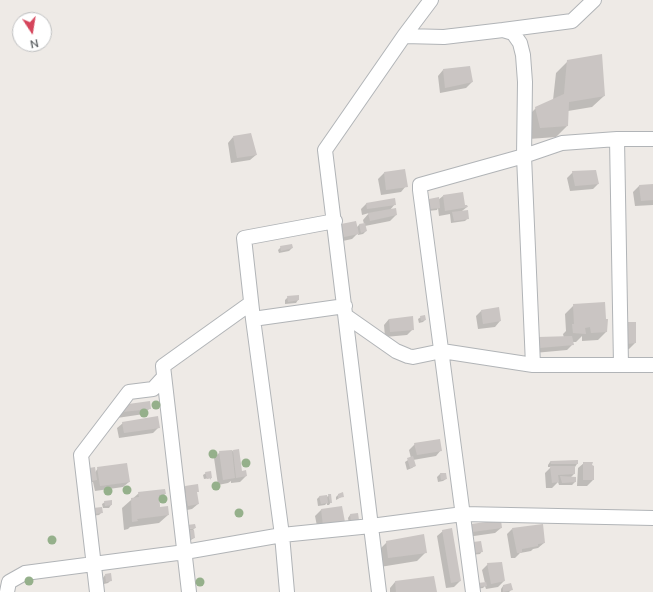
<!DOCTYPE html>
<html>
<head>
<meta charset="utf-8">
<style>
	body { margin:0 }
	#map { position:relative; width:653px; height:592px; overflow:hidden; background:#eeeae6; font-family:"Nunito Sans",sans-serif }
	canvas { display:block }
	.north { position:absolute; left:12px; top:12px; width:40px; height:40px; box-sizing:border-box; background:#fff; border:1px solid #bfc0c1; border-radius:50%; rotate:168deg; font-size:11px; font-weight:700; line-height:16px; text-align:center; color:#5e6265 }
	.north::after { content:''; display:block; margin:auto; width:14px; height:18px; background:#d5455b; clip-path:polygon(50% 0,100% 100%,50% 72%,0 100%) }
</style>
</head>
<body>
<div id="map">
<canvas width="653" height="592"></canvas>
<div class="north">N</div>
</div>
<script>
const ctx = document.querySelector('canvas').getContext('2d');
ctx.lineJoin = 'round';
function fillPath(path, color) { ctx.fillStyle = color; ctx.fill(path, 'evenodd'); }
const poly = rows => new Path2D(rows.map(r => 'M' + r).join(''));
function trace(path, color, width, dash) { ctx.strokeStyle = color; ctx.lineWidth = width; ctx.lineCap = dash ? 'butt' : 'round'; ctx.setLineDash(dash || []); ctx.stroke(path); }
const shadow = poly([
	[568,61,604,96,592,107,568,111,567,126,556,137,529,139,524,120,536,108,553,100,556,73],
	[443,70,472,82,466,88,440,93,438,76],
	[233,137,256,155,250,160,231,163,228,143],
	[573,172,598,184,593,189,570,191,567,178],
	[384,173,406,186,401,192,381,195,378,179],
	[653,185,653,205,635,206,633,192,639,186],
	[443,196,467,207,462,211,468,218,465,221,451,223,450,214,439,216,438,208,437,210,428,211,426,202,429,200,438,198,438,200],
	[366,204,395,204,390,210,396,215,390,221,365,226,366,231,363,234,358,235,358,233,352,239,338,242,336,231,341,225,356,228,359,225,364,224,363,220,369,213,362,215,361,209],
	[281,247,292,248,289,251,279,253,278,250],
	[288,297,298,300,296,303,285,304,285,300],
	[574,305,606,332,598,340,582,341,582,336,576,342,572,342,572,345,567,350,534,353,533,344,564,338,563,334,566,331,565,314],
	[481,311,500,321,495,327,478,329,476,316],
	[421,317,425,320,423,322,419,323,418,319],
	[389,319,413,329,407,335,385,337,384,325],
	[622,329,635,343,629,349,622,349],
	[150,408,144,414,117,418,116,411],
	[123,423,159,427,153,433,119,438,117,428],
	[415,444,441,450,436,456,413,460,415,466,412,468,407,470,405,462,411,458,409,450],
	[233,450,241,472,246,476,240,482,231,483,231,481,228,483,218,485,214,458,220,452,231,453],
	[577,461,577,464,575,467,574,474,571,477,575,482,572,485,559,485,558,482,552,488,546,488,545,473,551,467,548,467,548,465,550,462],
	[584,463,593,466,593,480,587,486,577,486,578,468],
	[98,468,129,482,123,487,95,491,93,482,88,483],
	[206,473,211,478,210,480,210,478,204,479,203,475],
	[440,474,445,474,446,479,443,481,438,482,437,477],
	[197,485,198,491,196,493,198,504,192,509,182,511,179,493,185,487],
	[139,493,165,494,159,500,160,508,168,515,159,523,130,527,128,529,124,530,122,508],
	[329,495,331,502,329,505,327,505,327,503,325,505,318,506,317,499,319,497,326,496,326,498],
	[338,495,343,496,336,500,336,497],
	[105,502,111,505,109,508,101,508,102,512,99,515,91,516,93,509,103,508,102,504],
	[341,507,318,531,315,516,321,510],
	[357,514,349,524,348,518,350,515],
	[472,525,501,528,495,533,467,537],
	[195,528,193,530,194,538,191,540,187,541,185,529],
	[512,529,544,543,538,548,533,549,531,551,520,553,515,558,511,558,507,534],
	[443,531,460,581,454,587,446,588,437,536],
	[387,542,426,552,417,561,380,567,378,551],
	[471,545,482,551,480,554,472,555],
	[488,564,504,581,498,587,486,589,485,586,483,588,476,589,476,587,485,583,482,570],
	[105,575,111,580,108,583,104,584,103,578],
	[395,582,435,592,390,592,390,588],
	[503,586,512,589,509,592,501,592,501,589]
]);
const building = poly([
	[602,54,605,96,569,102,568,126,540,128,535,107,564,94,567,60],
	[470,66,473,82,445,88,443,69],
	[251,133,257,155,237,158,233,136],
	[405,169,408,187,386,190,384,172],
	[596,170,599,184,575,186,572,171],
	[653,184,653,200,641,201,639,185],
	[463,192,465,205,467,205,468,207,445,211,443,195],
	[439,197,440,208,430,209,429,199],
	[395,198,396,205,367,209,366,203],
	[396,208,397,215,370,221,368,213],
	[468,210,469,219,454,221,452,212],
	[356,221,359,234,344,237,341,224],
	[365,223,367,231,361,233,359,224],
	[292,244,293,248,281,251,280,246],
	[299,295,299,300,288,302,287,296],
	[605,302,606,319,608,319,607,332,591,333,590,327,585,328,586,334,573,333,572,324,574,324,573,304],
	[499,307,501,321,483,324,481,310],
	[425,315,426,320,421,321,420,316],
	[413,316,414,330,390,332,389,319],
	[627,322,636,322,636,343,627,344],
	[572,336,574,345,539,348,538,337],
	[150,401,151,409,122,412,121,405],
	[158,416,160,428,124,433,122,422],
	[440,439,442,451,417,455,414,443],
	[239,449,242,471,246,470,247,476,236,478,233,450],
	[232,450,235,478,223,480,219,451],
	[413,456,416,466,410,468,407,458],
	[578,460,578,464,551,464,550,461],
	[583,462,593,462,592,465,594,466,594,480,583,480],
	[127,463,130,482,100,486,97,467],
	[550,466,575,466,575,474,558,475,559,482,552,483],
	[95,467,97,480,91,481,89,468],
	[211,471,212,478,207,479,205,472],
	[440,473,446,473,447,479,441,480],
	[560,476,576,477,576,482,562,483],
	[198,484,199,492,197,492,199,504,188,506,187,501,185,501,184,494,186,493,185,486],
	[165,489,166,494,159,495,160,507,168,506,169,515,137,519,138,521,132,522,131,498,139,497,138,492],
	[343,492,344,497,338,498,338,494],
	[328,494,331,494,332,503,330,503],
	[327,495,328,503,321,504,319,496],
	[112,500,112,505,105,506,104,501],
	[342,506,345,522,323,526,321,509],
	[102,507,103,513,94,514,93,508],
	[358,513,359,520,351,522,350,514],
	[501,520,502,528,472,532,471,524],
	[195,524,196,528,188,529,187,525],
	[543,524,545,543,538,544,538,546,522,549,522,553,517,553,512,528],
	[452,528,461,581,451,583,442,530],
	[188,530,194,530,195,538,190,539],
	[424,534,427,553,388,558,386,541],
	[481,541,483,552,475,553,473,542],
	[502,562,505,581,491,584,487,563],
	[111,573,112,581,106,582,105,574],
	[434,576,437,592,396,592,395,581],
	[486,582,487,586,479,587,478,583],
	[511,583,513,590,503,592,503,585]
]);
const minor = poly([
	[503,30,572,21,594,0],
	[404,36,444,37,452,36],
	[444,37,503,30,513,33,520,43,523,55,525,82,524,156,533,365],
	[617,139,621,365],
	[346,316,396,351,408,356,413,357,442,351,533,365,653,365],
	[253,319,345,306],
	[7,592,9,582,25,573,185,552,282,535,371,526,463,514,653,518],
	[97,592,81,455,129,392,153,389,164,377],
	[189,592,163,366,251,303],
	[287,592,282,535,253,319,244,238,335,221],
	[379,592,325,150,404,36,431,0],
	[473,592,420,190,420,185,524,156,562,143,617,139,653,139]
]);
const trees = [
	[156,405],
	[144,413],
	[213,454],
	[246,463],
	[216,486],
	[127,490],
	[108,491],
	[163,499],
	[239,513],
	[52,540],
	[29,581],
	[200,582]
];
fillPath(shadow, '#0003');
fillPath(building, '#cac5c3');
trace(minor, '#b1b4b7', 16);
trace(minor, '#fff', 14);
ctx.fillStyle = '#95b08b';
for (const [x, y] of trees) { ctx.beginPath(); ctx.arc(x, y, 4.5, 0, 2 * Math.PI); ctx.fill(); }
</script>
</body>
</html>
